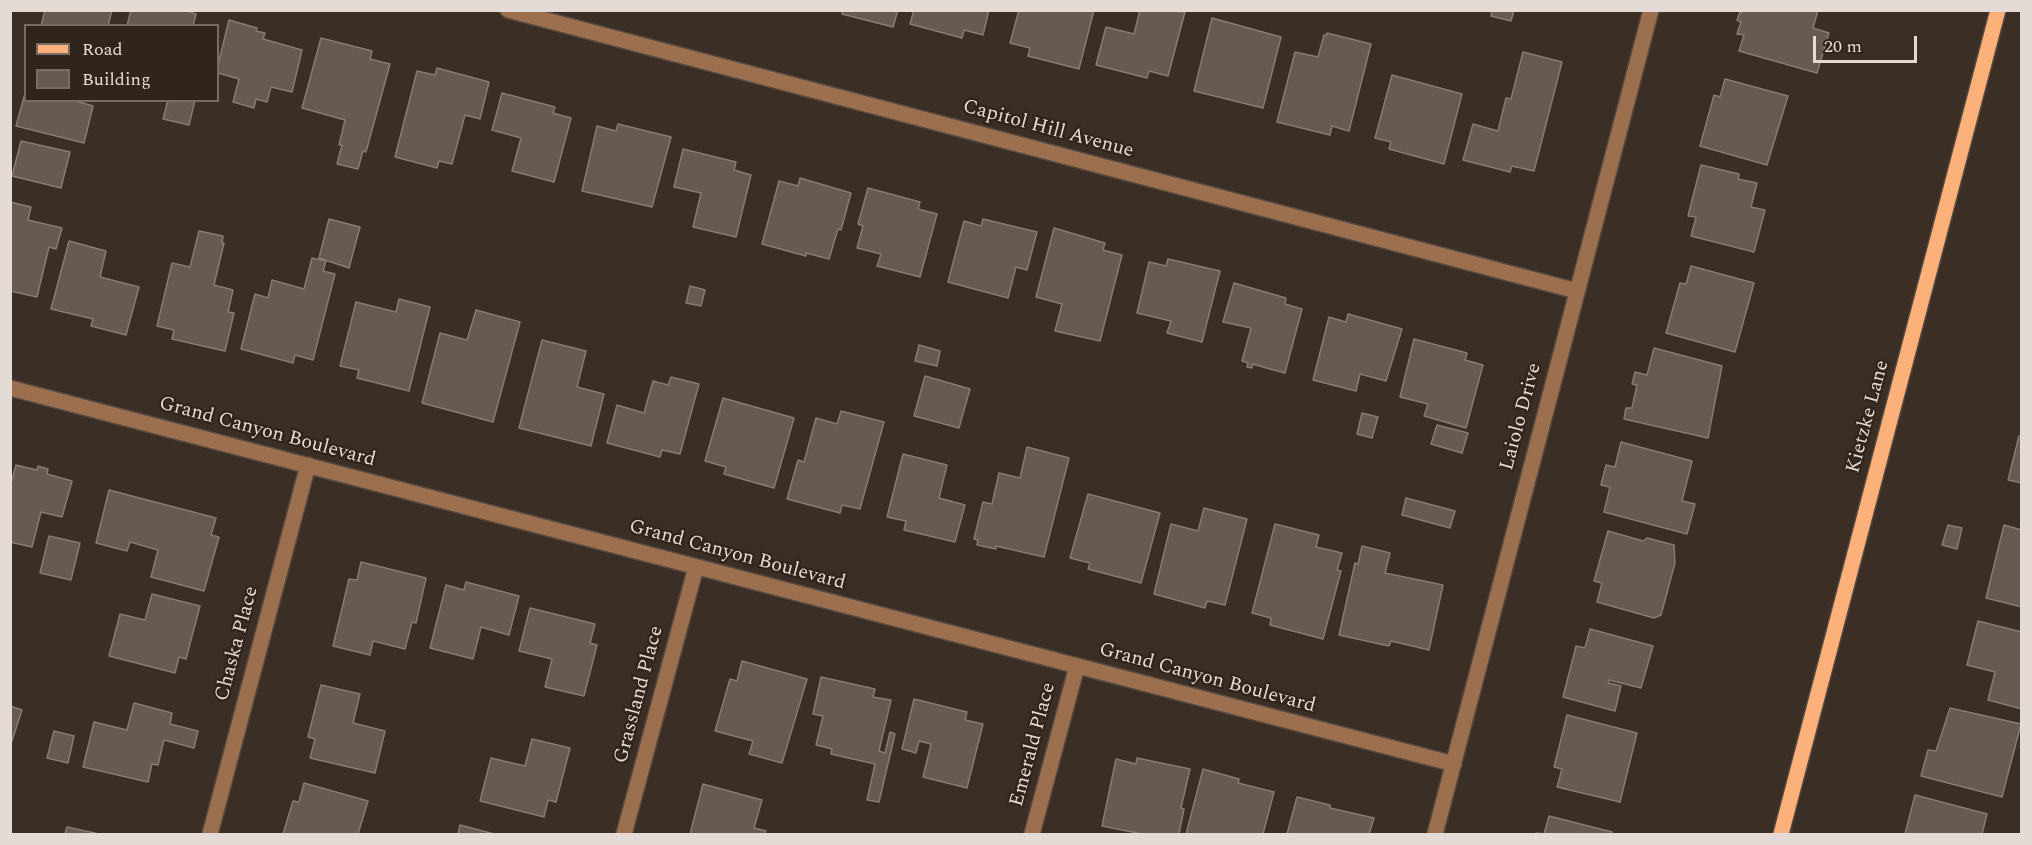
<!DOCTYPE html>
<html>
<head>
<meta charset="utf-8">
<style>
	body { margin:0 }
	#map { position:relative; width:2032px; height:845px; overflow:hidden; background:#3b2e25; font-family:Spectral,serif }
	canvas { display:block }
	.frame { position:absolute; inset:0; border:12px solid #e4dbd6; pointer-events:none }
	.legend { position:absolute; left:24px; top:24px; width:195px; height:78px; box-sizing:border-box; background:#30241b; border:2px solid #786d66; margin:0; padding:8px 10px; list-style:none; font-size:18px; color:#e4dbd6 }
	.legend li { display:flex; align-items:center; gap:12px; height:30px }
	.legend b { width:30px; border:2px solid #786d66 }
	.scale { position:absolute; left:1813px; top:36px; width:104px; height:27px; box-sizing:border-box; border:3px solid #e4dbd6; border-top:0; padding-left:8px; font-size:18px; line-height:21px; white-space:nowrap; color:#e4dbd6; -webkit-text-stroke:4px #30241b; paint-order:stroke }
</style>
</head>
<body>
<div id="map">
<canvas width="2032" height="845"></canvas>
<div class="frame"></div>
<ul class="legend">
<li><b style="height:8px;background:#fcb17a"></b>Road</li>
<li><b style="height:16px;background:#695a51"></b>Building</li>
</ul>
<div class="scale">20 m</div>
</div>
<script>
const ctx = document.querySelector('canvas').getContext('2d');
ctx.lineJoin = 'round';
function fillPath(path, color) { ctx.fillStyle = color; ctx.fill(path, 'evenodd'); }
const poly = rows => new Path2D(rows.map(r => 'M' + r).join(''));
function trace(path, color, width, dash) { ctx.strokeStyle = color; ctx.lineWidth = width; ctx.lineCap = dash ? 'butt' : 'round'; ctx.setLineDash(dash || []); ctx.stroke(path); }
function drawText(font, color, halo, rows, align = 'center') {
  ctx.font = font + ' Spectral,serif'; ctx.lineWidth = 4.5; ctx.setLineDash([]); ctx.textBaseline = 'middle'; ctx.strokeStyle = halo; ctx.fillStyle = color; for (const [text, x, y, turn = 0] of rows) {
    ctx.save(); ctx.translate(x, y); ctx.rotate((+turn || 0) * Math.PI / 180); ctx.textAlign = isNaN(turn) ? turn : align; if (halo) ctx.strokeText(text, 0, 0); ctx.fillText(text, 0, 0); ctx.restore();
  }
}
const building = poly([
	[45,10,112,10,108,26,41,26,45,10],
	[131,10,184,10,196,14,193,26,127,26,131,10],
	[842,10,898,10,893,27,842,14,842,10],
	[914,10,989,10,983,35,964,30,962,38,910,24,914,10],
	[1019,10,1094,10,1079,69,1028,56,1030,48,1010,43,1019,10],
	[1140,10,1185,12,1168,76,1149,71,1147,78,1096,65,1106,27,1134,34,1140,10],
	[1492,10,1514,10,1511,21,1491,16,1492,10],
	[1743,10,1818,10,1813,28,1829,33,1817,73,1739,51,1744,35,1737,34,1741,22,1737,20,1740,12,1742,13,1743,10],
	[1212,18,1281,37,1263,108,1194,91,1212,18],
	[229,20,257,28,256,31,265,33,263,39,302,50,292,92,271,87,267,102,256,99,254,108,233,102,239,79,218,73,218,65,229,20],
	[1327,33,1371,44,1349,131,1332,126,1330,135,1277,122,1295,52,1318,57,1324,35,1327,35,1327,33],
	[321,38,372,51,370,59,390,64,366,152,363,151,358,169,337,164,342,145,339,145,345,120,302,108,321,38],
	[1523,52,1562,62,1534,171,1512,166,1510,172,1463,160,1473,124,1498,131,1506,98,1511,99,1523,52],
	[437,68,489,82,480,119,465,115,452,164,439,161,437,168,395,157,417,71,435,75,437,68],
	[1392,75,1462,94,1444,164,1389,149,1391,142,1375,138,1392,75],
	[1725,79,1788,96,1767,165,1700,146,1714,95,1720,97,1725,79],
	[26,90,26,100,72,100,93,106,84,143,16,126,26,90],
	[502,93,555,107,553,113,571,118,554,182,512,171,521,138,492,130,502,93],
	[168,100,195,100,189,125,163,119,168,100],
	[618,124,671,137,652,207,582,191,597,126,616,131,618,124],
	[21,141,70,152,61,188,12,176,21,141],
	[683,149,736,162,734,170,751,175,736,237,693,227,701,193,674,187,683,149],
	[1701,165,1739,174,1738,179,1757,183,1751,207,1765,210,1754,252,1691,236,1696,217,1688,216,1701,165],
	[800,178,851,193,841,230,838,229,829,259,806,253,806,256,762,244,779,181,798,186,800,178],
	[868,188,920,202,918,209,937,214,920,277,877,266,881,254,857,248,863,226,858,224,868,188],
	[10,202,31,207,28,220,62,228,56,249,49,247,37,297,10,291,10,202],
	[329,219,360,227,349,268,319,258,329,219],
	[983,219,1037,232,1027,270,1016,267,1008,298,948,282,964,221,981,226,983,219],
	[1054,228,1105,243,1103,250,1122,255,1100,341,1055,331,1062,304,1036,297,1054,228],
	[199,231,223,236,222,243,224,243,214,285,233,290,228,312,234,313,225,351,172,339,174,330,157,326,172,263,190,267,199,231],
	[69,241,106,251,100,277,139,287,126,335,91,326,93,319,51,309,69,241],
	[312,258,326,261,323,271,335,274,313,360,295,355,293,363,241,349,255,294,268,298,272,280,304,289,312,258],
	[1168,259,1220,271,1202,342,1167,333,1171,321,1137,313,1149,262,1166,266,1168,259],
	[1691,266,1754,283,1735,352,1666,333,1680,283,1686,284,1691,266],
	[1234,283,1286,298,1285,304,1302,309,1285,373,1252,364,1252,368,1247,367,1248,363,1242,361,1251,328,1223,322,1234,283],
	[690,286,705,290,701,306,686,303,690,286],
	[399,299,430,307,409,391,357,378,359,370,340,366,356,302,396,312,399,299],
	[476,310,520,322,493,422,422,403,440,333,467,340,476,310],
	[1348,314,1402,329,1386,381,1360,374,1356,391,1313,380,1329,317,1346,322,1348,314],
	[1414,339,1467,353,1465,360,1483,365,1466,428,1424,416,1428,404,1400,397,1414,339],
	[542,340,586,351,577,387,604,394,591,446,519,428,542,340],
	[919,345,940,351,937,366,915,361,919,345],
	[1654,348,1722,366,1708,438,1624,419,1626,408,1632,408,1637,385,1632,384,1635,372,1647,375,1654,348],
	[925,376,970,389,959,428,914,416,925,376],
	[671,377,699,384,680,454,662,450,660,457,607,443,617,405,644,413,653,381,668,385,671,377],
	[723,398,794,418,774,488,724,474,726,467,705,461,723,398],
	[841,411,884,422,860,509,842,505,840,513,787,499,798,460,804,462,816,418,837,424,841,411],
	[1362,413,1378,417,1372,438,1357,434,1362,413],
	[1437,425,1468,433,1462,453,1431,444,1437,425],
	[2019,436,2022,436,2022,483,2008,480,2019,436],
	[1621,442,1692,461,1682,501,1695,504,1687,534,1604,512,1610,487,1601,485,1606,465,1615,467,1621,442],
	[1027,447,1069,458,1044,557,996,546,996,549,977,545,978,540,974,539,983,502,992,504,999,473,1020,478,1027,447],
	[903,454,947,465,939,498,965,505,955,542,904,530,906,521,887,517,903,454],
	[16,465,37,470,38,466,48,469,47,474,72,481,62,517,41,512,32,547,10,542,10,487,16,465],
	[109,490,216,518,211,535,219,537,204,591,151,577,158,550,130,542,127,551,96,543,109,490],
	[1088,494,1160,513,1141,583,1088,569,1090,563,1070,558,1088,494],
	[1406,498,1455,511,1450,528,1402,515,1406,498],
	[1204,508,1247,519,1225,605,1207,601,1205,608,1154,594,1171,524,1198,531,1204,508],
	[1275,524,1319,535,1316,547,1342,553,1337,570,1341,571,1323,639,1270,625,1271,618,1252,613,1275,524],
	[1948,525,1962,528,1957,549,1942,545,1948,525],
	[2004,525,2022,530,2022,607,1986,598,2004,525],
	[1608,531,1643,541,1647,538,1674,545,1675,563,1661,615,1654,618,1597,602,1602,583,1594,581,1608,531],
	[49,536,80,543,71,580,40,573,49,536],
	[1362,546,1390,553,1385,573,1443,585,1429,650,1391,641,1389,646,1339,635,1355,563,1358,564,1362,546],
	[361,562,426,578,416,623,412,622,405,649,373,641,370,655,333,646,349,579,357,580,361,562],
	[466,582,519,596,509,635,481,627,473,659,430,648,446,585,464,590,466,582],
	[152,594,200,606,186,659,179,657,175,673,109,656,120,614,145,620,152,594],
	[530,608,595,624,590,643,597,645,584,696,545,687,552,659,519,651,530,608],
	[1978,621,2022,632,2022,709,1988,700,1995,672,1967,665,1978,621],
	[1590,629,1653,646,1641,688,1609,680,1608,683,1621,686,1615,711,1563,697,1576,646,1585,648,1590,629],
	[742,661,807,679,782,763,749,754,753,741,715,731,730,679,737,681,742,661],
	[821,677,875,689,873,697,891,700,879,751,885,753,890,732,895,734,879,802,867,800,875,764,831,754,832,749,816,745,823,716,813,714,821,677],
	[321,685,360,694,353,723,385,731,375,773,310,758,315,739,308,737,321,685],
	[914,699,967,712,965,720,983,724,967,788,923,777,931,744,919,741,916,753,902,749,914,699],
	[134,703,172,713,170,724,198,731,194,748,164,740,158,765,152,764,148,782,83,767,94,722,127,730,134,703],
	[10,706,22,710,10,747,10,706],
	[1950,708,2021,724,2002,797,1921,776,1928,750,1936,751,1950,708],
	[1567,715,1637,733,1620,802,1557,787,1562,769,1554,767,1567,715],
	[54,731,74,736,68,763,47,758,54,731],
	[532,739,570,748,556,802,548,800,544,817,480,801,491,758,525,766,532,739],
	[1137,758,1190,769,1181,808,1184,809,1179,834,1142,834,1102,826,1116,759,1136,764,1137,758],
	[1203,769,1239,779,1238,783,1274,792,1263,834,1186,834,1203,769],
	[304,783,368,801,358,834,283,834,293,801,299,802,304,783],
	[703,784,762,800,754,828,766,831,765,834,690,834,703,784],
	[1915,795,1987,814,1982,834,1905,834,1915,795],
	[1297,797,1330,805,1330,808,1374,818,1369,834,1287,834,1297,797],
	[1549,816,1612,832,1612,834,1536,834,1536,833,1544,834,1549,816],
	[460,825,494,834,458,834,460,825],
	[67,827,99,834,65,834,67,827]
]);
const minor = poly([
	[508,10,1577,291],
	[10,388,1454,764],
	[210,834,308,465],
	[624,834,696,567],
	[1032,834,1077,666],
	[1435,834,1651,10]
]);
const major = poly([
	[1781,834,1998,10]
]);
const streetNames = [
	["Capitol Hill Avenue",1048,130,15],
	["Laiolo Drive",1522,417,-75],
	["Kietzke Lane",1869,417,-75],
	["Grand Canyon Boulevard",267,433,15],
	["Grand Canyon Boulevard",737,556,15],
	["Chaska Place",238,644,-75],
	["Grand Canyon Boulevard",1207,679,15],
	["Grassland Place",640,695,-75],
	["Emerald Place",1034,745,-75]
];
fillPath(building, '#695a51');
trace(building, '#8a7b70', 1.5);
trace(minor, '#564a41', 18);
trace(major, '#564a41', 18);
trace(minor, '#9c6f4e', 15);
trace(major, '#fcb17a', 15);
drawText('20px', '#e4dbd6', '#30241b', streetNames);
</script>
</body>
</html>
